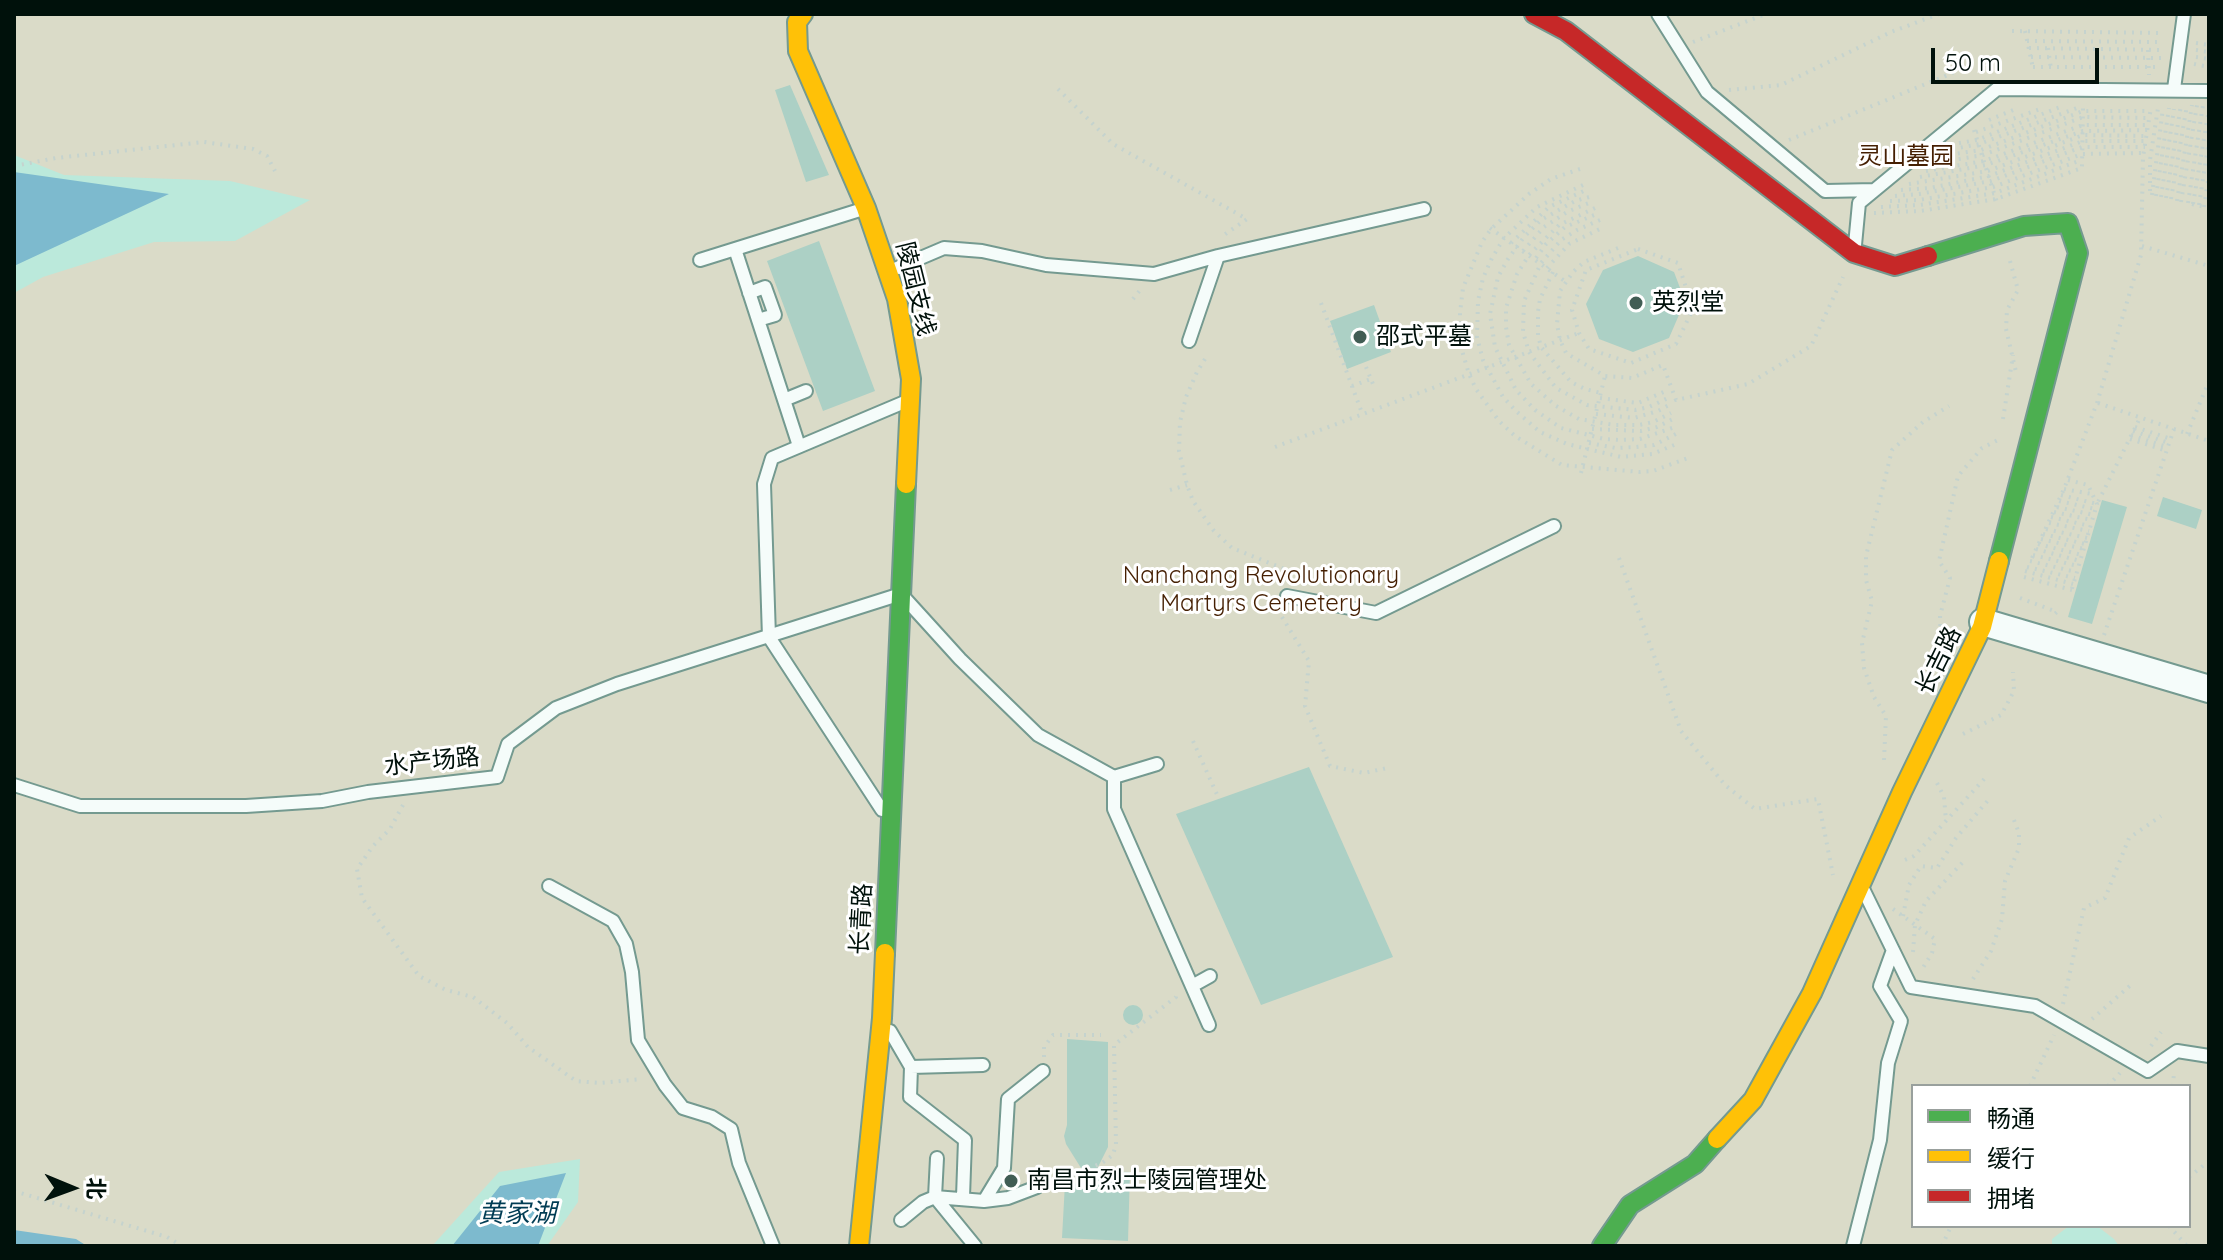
<!DOCTYPE html>
<html>
<head>
<meta charset="utf-8">
<style>
	body { margin:0 }
	#map { position:relative; width:2223px; height:1260px; overflow:hidden; background:#bbe9db; font-family:Quicksand,"Noto Sans SC",sans-serif }
	canvas { display:block }
	.frame { position:absolute; inset:0; border:16px solid #00110b; pointer-events:none }
	.legend { position:absolute; left:1911px; top:1084px; width:280px; height:144px; box-sizing:border-box; background:#fff; border:2px solid #99a09d; margin:0; padding:10px 14px; list-style:none; font-size:24px; color:#00110b }
	.legend li { display:flex; align-items:center; gap:16px; height:40px }
	.legend b { width:40px; border:2px solid #99a09d }
	.north { position:absolute; left:32px; top:1148px; width:80px; height:80px; -webkit-text-stroke:6px #fff; paint-order:stroke; rotate:91deg; font-size:22px; font-weight:700; line-height:32px; text-align:center; color:#00110b }
	.north::after { content:''; display:block; margin:auto; width:28px; height:36px; background:#00110b; clip-path:polygon(50% 0,100% 100%,50% 72%,0 100%) }
	.scale { position:absolute; left:1931px; top:48px; width:168px; height:36px; box-sizing:border-box; border:4px solid #00110b; border-top:0; padding-left:10px; font-size:24px; line-height:28px; white-space:nowrap; color:#00110b; -webkit-text-stroke:6px #fff; paint-order:stroke }
</style>
</head>
<body>
<div id="map">
<canvas width="2223" height="1260"></canvas>
<div class="frame"></div>
<ul class="legend">
<li><b style="height:10px;background:#4caf50"></b>畅通</li>
<li><b style="height:10px;background:#ffc107"></b>缓行</li>
<li><b style="height:10px;background:#c62828"></b>拥堵</li>
</ul>
<div class="north">北</div>
<div class="scale">50 m</div>
</div>
<script>
const ctx = document.querySelector('canvas').getContext('2d');
ctx.lineJoin = 'round';
function fillPath(path, color) { ctx.fillStyle = color; ctx.fill(path, 'evenodd'); }
const poly = rows => new Path2D(rows.map(r => 'M' + r).join(''));
function trace(path, color, width, dash) { ctx.strokeStyle = color; ctx.lineWidth = width; ctx.lineCap = dash ? 'butt' : 'round'; ctx.setLineDash(dash || []); ctx.stroke(path); }
function drawText(font, color, halo, rows, align = 'center') {
  ctx.font = font + ' Quicksand,"Noto Sans SC",sans-serif'; ctx.lineWidth = 6; ctx.setLineDash([]); ctx.textBaseline = 'middle'; ctx.strokeStyle = halo; ctx.fillStyle = color; for (const [text, x, y, turn = 0] of rows) {
    ctx.save(); ctx.translate(x, y); ctx.rotate((+turn || 0) * Math.PI / 180); ctx.textAlign = isNaN(turn) ? turn : align; if (halo) ctx.strokeText(text, 0, 0); ctx.fillText(text, 0, 0); ctx.restore();
  }
}
const green = poly([
	[14,14,2209,14,2209,1246,2119,1246,2114,1239,2097,1226,2189,1226,2189,1086,1913,1086,1913,1226,2069,1226,2052,1239,2052,1246,547,1246,578,1202,580,1159,499,1172,432,1246,69,1246,14,1233,14,293,43,277,154,242,235,241,310,200,230,181,64,175,14,155]
]);
const water = poly([
	[14,172,169,194,14,266],
	[566,1173,538,1246,452,1246,500,1186],
	[14,1230,76,1239,87,1246,14,1246]
]);
const building = poly([
	[790,85,829,175,806,182,775,90],
	[819,241,875,391,823,411,767,261],
	[1638,256,1674,272,1685,301,1669,338,1633,352,1599,339,1586,304,1603,270],
	[1374,305,1391,352,1347,369,1330,321],
	[2163,497,2202,510,2196,529,2157,516],
	[2102,500,2127,507,2092,624,2068,617],
	[1309,767,1393,957,1261,1005,1176,814],
	'1123 1015a10 10 0 1 1 20 0a10 10 0 1 1-20 0Z',
	[1067,1039,1108,1042,1108,1147,1096,1171,1130,1172,1128,1241,1062,1238,1065,1183,1091,1184,1066,1144,1064,1136,1067,1125]
]);
const path = poly([
	[2012,31,2164,33],
	[2025,31,2033,68],
	[2027,41,2163,42],
	[1693,42,1766,14],
	[2196,43,2209,45],
	[2029,48,2163,50],
	[2048,48,2051,69],
	[2148,50,2149,75],
	[2196,50,2209,52],
	[2031,57,2162,58],
	[2196,57,2209,59],
	[2194,64,2209,67],
	[2033,67,2159,67],
	[1058,89,1113,144,1247,219,1224,235],
	[1729,90,1781,85,1891,32,1939,14],
	[1989,120,2018,108],
	[1974,130,1998,206],
	[1976,132,2043,108],
	[1789,140,1972,65],
	[1959,143,1977,140,2060,107],
	[1953,149,1979,144,2077,108],
	[1942,156,1981,150,2083,111,2150,111],
	[1935,163,1983,155,2083,117,2149,118],
	[14,166,56,158,204,142,253,149,267,156,275,171],
	[1580,169,1551,179,1529,194,1491,229,1482,242,1463,288,1460,313,1460,344,1469,374,1476,389,1499,421,1515,436,1562,465,1640,472,1653,471,1688,458],
	[1926,171,1984,161,2083,125,2148,125],
	[1920,177,1986,165,2083,131,2148,130],
	[1909,184,1988,171,2083,135,2147,136],
	[1583,185,1537,207,1504,238,1492,258,1483,278,1478,301,1477,337,1483,360,1503,397,1516,411,1540,432,1567,444,1621,457,1652,454,1679,443],
	[1901,190,1930,188,1989,176,2083,141,2146,141],
	[2150,191,2150,160,2158,108],
	[2152,195,2163,108],
	[1895,196,1919,194,1991,181,2082,147,2145,147],
	[2156,196,2169,108],
	[1589,197,1575,201,1541,220,1524,237,1508,259,1498,277,1490,314,1495,347,1516,390,1535,410,1561,428,1604,439,1620,440,1640,439,1675,427],
	[2161,197,2174,109],
	[2166,198,2181,105],
	[2171,199,2187,105],
	[1890,201,1919,200,1993,187,2082,154,2144,153],
	[2177,201,2192,105],
	[2181,202,2197,105],
	[2188,203,2203,105],
	[2192,204,2209,208],
	[2193,204,2209,109],
	[2199,205,2209,140],
	[1881,207,1920,205,1995,193,2081,160],
	[2204,207,2209,174],
	[1595,208,1559,225,1529,255,1517,274,1506,308,1506,327,1509,345,1531,384,1556,406,1579,419,1614,425,1639,425,1653,422,1671,413],
	[1874,213,1920,211,1996,199,2082,168,2083,107],
	[1600,220,1577,230,1561,240,1541,263,1524,301,1523,332,1529,352,1556,388,1587,405,1635,410,1649,407,1668,398],
	[1490,228,1566,282],
	[1511,243,1549,207,1586,190],
	[2142,246,2209,266],
	[1618,248,1584,262,1573,272,1560,291,1557,324,1560,340,1566,353,1605,376,1632,378,1663,365,1676,400,1748,384,1811,346,1843,277],
	[1638,249,1678,263,1693,309,1676,344,1631,363,1589,349,1579,333,1572,310,1586,270,1638,249],
	[1523,251,1544,227,1567,212,1591,202],
	[1536,258,1546,244,1565,227,1597,214],
	[2010,261,2018,290,2007,310,2006,329,2016,372],
	[1547,268,1569,244,1604,227],
	[1553,272,1540,299,1538,312,1538,335,1541,347,1571,382,1585,389,1601,393],
	[1133,299,1141,289],
	[1321,303,1362,413],
	[1205,359,1197,372,1186,397,1180,422,1179,451,1187,485,1193,501,1214,531,1232,548,1287,570],
	[1366,367,1373,384],
	[1352,386,1371,379],
	[1600,398,1638,403,1666,391],
	[2098,403,2209,441],
	[1596,414,1634,418,1658,411,1669,405],
	[2003,419,2013,355],
	[2135,427,2171,439],
	[1592,429,1641,431,1657,427,1673,419],
	[2133,431,2169,443],
	[2187,434,2209,381],
	[2131,435,2167,447],
	[2130,439,2167,451],
	[1589,443,1616,448,1636,447,1654,445,1676,434],
	[1275,447,1579,333],
	[1581,473,1605,376],
	[2068,480,2088,485,2097,504,2071,592],
	[2064,489,2092,494],
	[1170,490,1187,485],
	[2061,495,2097,504,2140,418],
	[2059,501,2095,509],
	[2057,507,2094,515],
	[2054,512,2092,520],
	[2051,517,2090,526],
	[2049,523,2089,531],
	[2046,529,2087,538],
	[2043,534,2085,544],
	[2041,539,2084,549],
	[2038,544,2082,555],
	[2036,549,2080,561],
	[2033,555,2078,566],
	[1619,558,1681,731,1725,785,1755,809,1818,799,1833,875],
	[2032,558,2064,489,2097,403,2141,255,2143,157,2151,107],
	[2030,561,2076,572],
	[2027,567,2075,578],
	[2025,571,2073,584],
	[2024,577,2072,590],
	[2020,598,2057,612,2051,617],
	[1282,617,1309,661,1305,706,1330,766,1364,773,1387,768],
	[2104,635,2174,429],
	[1941,642,1940,616,1950,578,1939,561,1958,476,1982,448,2000,439],
	[1963,734,2001,715,2014,691,2013,672],
	[1193,741,1219,799],
	[1884,760,1886,716,1874,697,1864,668,1862,643,1872,601,1866,580,1866,556,1892,450,1923,422,1949,406],
	[1937,783,1944,797,1946,821],
	[403,805,390,829,373,846,357,869,362,898,419,976,446,990,473,997,507,1023,528,1047,576,1081,600,1083,642,1079],
	[1905,860,1914,856,1986,777],
	[1893,909,1935,939,1932,953,1921,971],
	[1903,916,1909,885,1921,866,1937,868,1956,838,1990,798],
	[1913,952,1915,925,1926,901,1963,862],
	[1973,979,1991,951,2002,919,2005,881,2019,848,2019,833,2012,815],
	[2063,1004,2084,908,2105,898,2129,838,2161,816],
	[2092,1019,2132,984],
	[2151,1046,2161,1032],
	[1044,1057,1044,1047,1053,1035,1101,1035],
	[2030,1086,2054,1035],
	[2108,1086,2120,1073],
	[2173,1086,2174,1072],
	[2189,1177,2209,1161],
	[1050,1180,1073,1175,1102,1163,1113,1155,1116,1144,1114,1045,1176,997,1177,992],
	[14,1191,167,1237,182,1246],
	[2169,1226,2187,1246],
	[1942,1246,1951,1226]
]);
const lane = poly([
	[1658,14,1707,92,1825,191,1875,190],
	[2174,89,2184,14],
	[1855,245,1859,203,1997,89,2209,91],
	[735,249,799,446],
	[700,260,863,209],
	[890,271,944,248,982,251,1046,265,1154,274,1218,256],
	[749,293,765,287,775,315,758,320],
	[1189,341,1218,256,1424,209],
	[784,400,806,391],
	[1287,596,1376,613,1554,526],
	[1114,777,1114,809,1209,1025],
	[14,785,80,806,246,806,322,801,368,792,497,777,508,744,556,708,617,684,901,594,960,659,1038,735,1114,777,1157,764],
	[882,810,769,637,764,484,772,458,907,401],
	[549,886,613,921,626,944,632,972,638,1040,665,1085,683,1108,712,1117,731,1129,739,1163,773,1246],
	[1864,891,1911,987,2035,1006,2148,1071,2177,1051,2209,1056],
	[1192,986,1210,976],
	[890,1031,911,1067,910,1097,965,1140,963,1197],
	[911,1067,983,1065],
	[937,1158,935,1197,975,1246],
	[984,1201,1008,1198,1037,1187],
	[901,1220,923,1202,935,1197,984,1201,1004,1168,1008,1099,1043,1071],
	[1853,1246,1880,1140,1888,1063,1901,1021,1880,986,1893,950]
]);
const street = poly([
	[1983,622,2209,689]
]);
const fast = poly([
	[1928,256,2024,226,2068,223,2078,253,1999,561],
	[885,953,906,484],
	[1602,1246,1630,1205,1695,1164,1717,1139]
]);
const slow = poly([
	[803,14,797,22,798,51,866,208,897,299,911,379,906,484],
	[1717,1139,1753,1100,1812,993,1902,792,1982,627,1999,561],
	[859,1246,882,1018,885,953]
]);
const jam = poly([
	[1534,14,1566,31,1854,253,1895,266,1928,256]
]);
const markers = [
	[1636,303,8,"#415d54"],
	[1360,337,8,"#415d54"],
	[1011,1181,8,"#415d54"]
];
const parkNames = [
	["灵山墓园",1906,157],
	["Nanchang Revolutionary",1261,576],
	["Martyrs Cemetery",1261,604]
];
const streetNames = [
	["陵园支线",915,289,76],
	["长吉路",1939,661,-64],
	["水产场路",432,762,-6],
	["长青路",862,919,-87]
];
const poiNames = [
	["英烈堂",1652,303],
	["邵式平墓",1376,337],
	["南昌市烈士陵园管理处",1027,1181]
];
const waterNames = [
	["黄家湖",517,1214]
];
fillPath(green, '#dadbc8');
fillPath(water, '#7dbace');
fillPath(building, '#acd0c5');
trace(lane, '#749a90', 16);
trace(street, '#749a90', 30);
trace(fast, '#749a90', 22);
trace(slow, '#749a90', 22);
trace(jam, '#749a90', 22);
trace(path, '#c5d3ce', 4, [2, 6]);
trace(lane, '#f5fcfa', 12);
trace(street, '#f5fcfa', 26);
trace(fast, '#4caf50', 18);
trace(slow, '#ffc107', 18);
trace(jam, '#c62828', 18);
for (const [x, y, r, color] of markers) { const dot = new Path2D(); dot.arc(x, y, r, 0, 2 * Math.PI); ctx.fillStyle = color; ctx.fill(dot); trace(dot, '#fff', 3); }
drawText('24px', '#451f02', '#fff', parkNames);
drawText('24px', '#00110b', '#fff', streetNames);
drawText('24px', '#00110b', '#fff', poiNames, 'left');
drawText('italic 26px', '#003c54', '#fff', waterNames);
</script>
</body>
</html>
